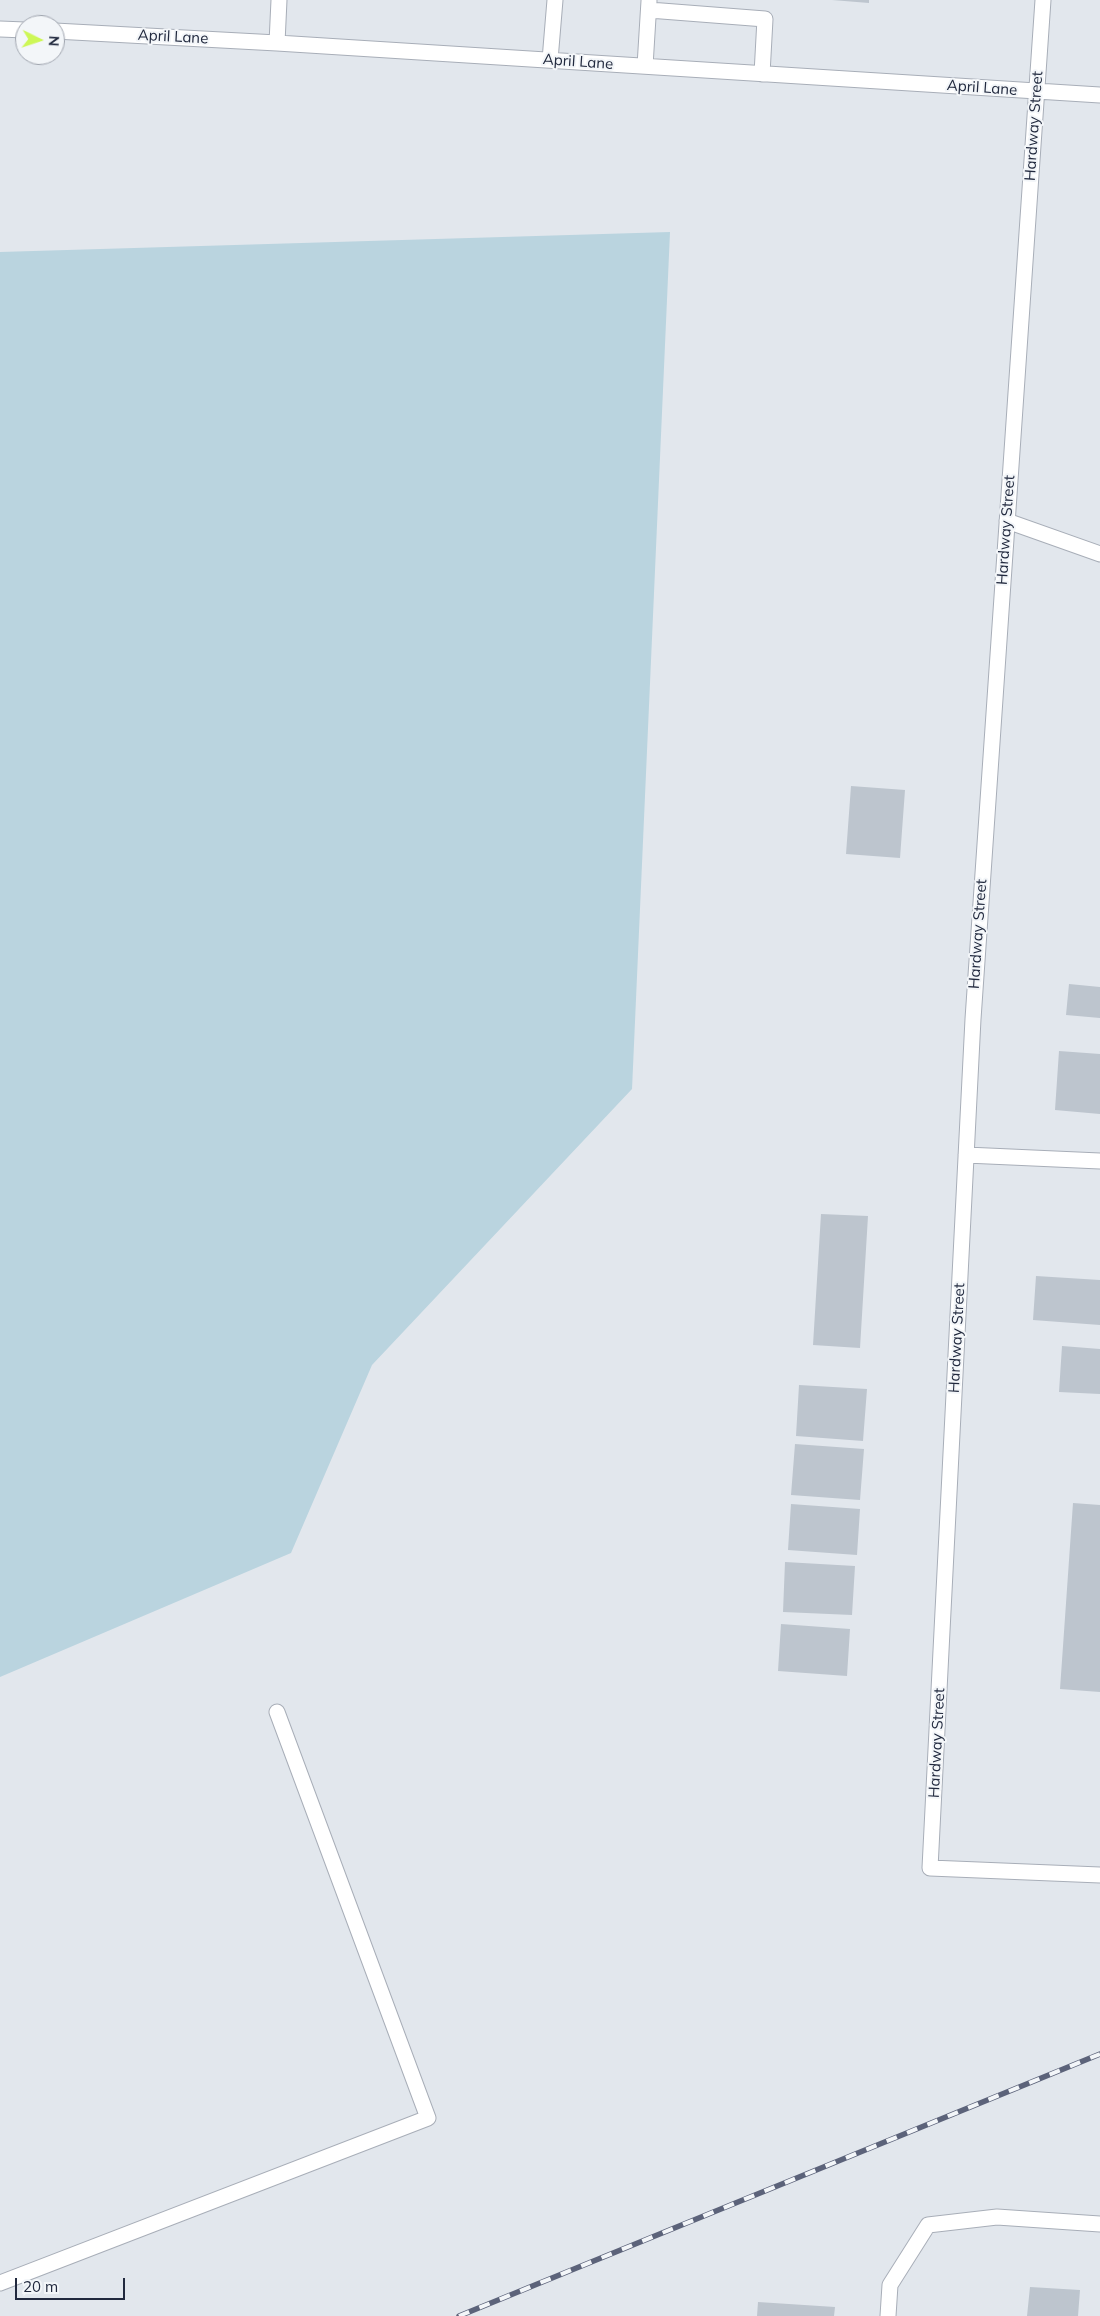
<!DOCTYPE html>
<html>
<head>
<meta charset="utf-8">
<style>
	body { margin:0 }
	#map { position:relative; width:1100px; height:2316px; overflow:hidden; background:#e2e7ed; font-family:Mulish,sans-serif }
	canvas { display:block }
	.north { position:absolute; left:15px; top:15px; width:50px; height:50px; box-sizing:border-box; background:#f3f6f9; border:1px solid #9fa4ae; border-radius:50%; rotate:94deg; font-size:14px; font-weight:700; line-height:20px; text-align:center; color:#21293e }
	.north::after { content:''; display:block; margin:auto; width:18px; height:22px; background:#cdf756; clip-path:polygon(50% 0,100% 100%,50% 72%,0 100%) }
	.scale { position:absolute; left:15px; top:2278px; width:110px; height:22px; box-sizing:border-box; border:2px solid #21293e; border-top:0; padding-left:6px; font-size:15px; line-height:18px; white-space:nowrap; color:#21293e; -webkit-text-stroke:4px #f3f6f9; paint-order:stroke }
</style>
</head>
<body>
<div id="map">
<canvas width="1100" height="2316"></canvas>
<div class="north">N</div>
<div class="scale">20 m</div>
</div>
<script>
const ctx = document.querySelector('canvas').getContext('2d');
ctx.lineJoin = 'round';
function fillPath(path, color) { ctx.fillStyle = color; ctx.fill(path, 'evenodd'); }
const poly = rows => new Path2D(rows.map(r => 'M' + r).join(''));
function trace(path, color, width, dash) { ctx.strokeStyle = color; ctx.lineWidth = width; ctx.lineCap = dash ? 'butt' : 'round'; ctx.setLineDash(dash || []); ctx.stroke(path); }
function drawText(font, color, halo, rows, align = 'center') {
  ctx.font = font + ' Mulish,sans-serif'; ctx.lineWidth = 4; ctx.setLineDash([]); ctx.textBaseline = 'middle'; ctx.strokeStyle = halo; ctx.fillStyle = color; for (const [text, x, y, turn = 0] of rows) {
    ctx.save(); ctx.translate(x, y); ctx.rotate((+turn || 0) * Math.PI / 180); ctx.textAlign = isNaN(turn) ? turn : align; if (halo) ctx.strokeText(text, 0, 0); ctx.fillText(text, 0, 0); ctx.restore();
  }
}
const green = poly([
	[670,232,632,1089,372,1365,291,1553,0,1677,0,252]
]);
const building = poly([
	[832,0,869,0,869,3],
	[851,786,905,790,900,858,846,854],
	[1069,984,1100,987,1100,1018,1066,1015],
	[1059,1051,1100,1054,1100,1114,1055,1110],
	[821,1214,868,1216,860,1348,813,1345],
	[1036,1276,1100,1280,1100,1325,1033,1320],
	[1062,1346,1100,1349,1100,1394,1059,1392],
	[799,1385,867,1389,863,1441,796,1436],
	[795,1444,864,1449,860,1500,791,1495],
	[1073,1503,1100,1505,1100,1692,1060,1689],
	[791,1504,860,1509,857,1555,788,1550],
	[785,1562,855,1566,852,1615,783,1612],
	[781,1624,850,1629,847,1676,778,1671],
	[1030,2287,1080,2290,1078,2316,1027,2316],
	[758,2302,835,2307,834,2316,757,2316]
]);
const minor = poly([
	[1043,0,973,1019,930,1868,1100,1875],
	[649,10,765,19,762,74],
	[0,29,25,30],
	[55,31,277,43,1100,95],
	[277,43,279,0],
	[550,60,555,0],
	[645,66,649,1],
	[1007,521,1100,554],
	[966,1155,1100,1161],
	[0,2283,428,2118,277,1712],
	[888,2316,890,2285,928,2225,997,2217,1100,2224]
]);
const rail = poly([
	[459,2316,1100,2054]
]);
const streetNames = [
	["April Lane",173,37,3],
	["April Lane",578,62,4],
	["April Lane",982,88,4],
	["Hardway Street",1034,126,-86],
	["Hardway Street",1006,530,-86],
	["Hardway Street",978,934,-86],
	["Hardway Street",957,1338,-87],
	["Hardway Street",937,1743,-87]
];
fillPath(green, '#bad4df');
fillPath(building, '#bdc5ce');
trace(minor, '#a8aeb8', 17);
trace(minor, '#fff', 15);
trace(rail, '#5c637a', 5.5);
trace(rail, '#f3f6f9', 4, [11]);
drawText('15px', '#21293e', '#f3f6f9', streetNames);
</script>
</body>
</html>
